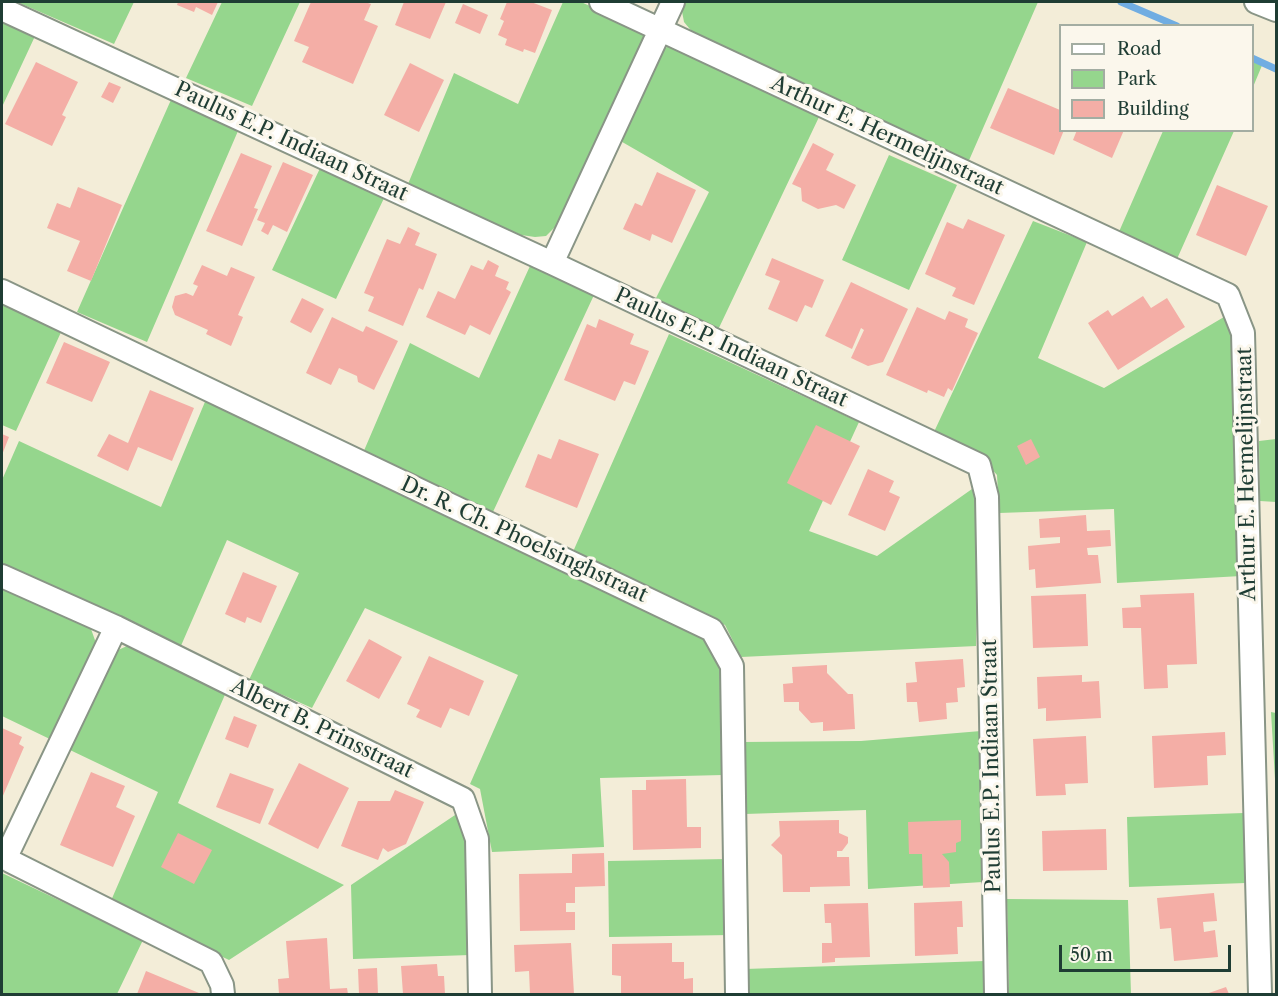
<!DOCTYPE html>
<html>
<head>
<meta charset="utf-8">
<style>
	body { margin:0 }
	#map { position:relative; width:1278px; height:996px; overflow:hidden; background:#f3edd8; font-family:"Libre Caslon Text",serif }
	canvas { display:block }
	.frame { position:absolute; inset:0; border:3px solid #1f3d34; pointer-events:none }
	.legend { position:absolute; left:1059px; top:24px; width:195px; height:108px; box-sizing:border-box; background:#fbf7ec; border:2px solid #a3ada2; margin:0; padding:8px 10px; list-style:none; font-size:18px; color:#1f3d34 }
	.legend li { display:flex; align-items:center; gap:12px; height:30px }
	.legend b { width:30px; border:2px solid #a3ada2 }
	.scale { position:absolute; left:1059px; top:945px; width:172px; height:27px; box-sizing:border-box; border:3px solid #1f3d34; border-top:0; padding-left:8px; font-size:18px; line-height:21px; white-space:nowrap; color:#1f3d34; -webkit-text-stroke:4px #fbf7ec; paint-order:stroke }
</style>
</head>
<body>
<div id="map">
<canvas width="1278" height="996"></canvas>
<div class="frame"></div>
<ul class="legend">
<li><b style="height:8px;background:#fff"></b>Road</li>
<li><b style="height:16px;background:#95d68d"></b>Park</li>
<li><b style="height:16px;background:#f4aea6"></b>Building</li>
</ul>
<div class="scale">50 m</div>
</div>
<script>
const ctx = document.querySelector('canvas').getContext('2d');
ctx.lineJoin = 'round';
function fillPath(path, color) { ctx.fillStyle = color; ctx.fill(path, 'evenodd'); }
const poly = rows => new Path2D(rows.map(r => 'M' + r).join(''));
function trace(path, color, width, dash) { ctx.strokeStyle = color; ctx.lineWidth = width; ctx.lineCap = dash ? 'butt' : 'round'; ctx.setLineDash(dash || []); ctx.stroke(path); }
function drawText(font, color, halo, rows, align = 'center') {
  ctx.font = font + ' "Libre Caslon Text",serif'; ctx.lineWidth = 6; ctx.setLineDash([]); ctx.textBaseline = 'middle'; ctx.strokeStyle = halo; ctx.fillStyle = color; for (const [text, x, y, turn = 0] of rows) {
    ctx.save(); ctx.translate(x, y); ctx.rotate((+turn || 0) * Math.PI / 180); ctx.textAlign = isNaN(turn) ? turn : align; if (halo) ctx.strokeText(text, 0, 0); ctx.fillText(text, 0, 0); ctx.restore();
  }
}
const green = poly([
	[17,2,134,2,114,44],
	[222,2,300,2,252,106,186,78],
	[563,2,581,2,639,28,645,37,642,51,555,227,546,236,535,237,521,235,408,184,454,73,518,104],
	[684,2,1038,2,967,165,694,34,684,22,681,6],
	[2,18,36,34,2,107],
	[669,46,678,48,819,117,717,332,654,302,709,192,617,139,659,51],
	[1253,58,1263,63,1253,87],
	[174,93,241,124,147,342,77,312],
	[1163,131,1234,131,1177,259,1118,234],
	[889,155,957,185,909,290,842,260],
	[322,164,386,194,336,299,272,270],
	[1033,221,1087,242,1038,358,1104,388,1229,314,1236,336,1241,576,1117,583,1114,509,999,513,997,475,981,457,933,434],
	[530,266,594,295,492,514,363,453,410,343,479,378],
	[2,301,62,330,16,431,2,425],
	[669,334,859,422,809,531,877,556,972,489,980,504,976,646,741,657,725,625,572,554],
	[207,397,711,641,724,677,723,775,600,778,604,847,492,852,480,789,470,784,518,675,365,608,312,708,249,680,299,573,227,540,180,648,2,565,2,480,19,441,161,507],
	[1276,439,1276,502,1260,501,1259,441],
	[4,586,80,619,91,629,96,643,95,658,56,742,2,716,2,593],
	[127,646,139,646,227,690,178,803,344,885,229,960,110,903,158,792,70,750,116,651],
	[1271,712,1276,713,1276,780,1275,779],
	[981,731,983,882,868,889,866,810,745,814,743,742,861,741],
	[458,813,467,826,470,955,353,959,351,885],
	[1244,813,1246,883,1129,887,1127,817],
	[728,859,730,935,609,937,608,861],
	[2,873,143,940,117,994,2,994],
	[1007,899,1128,900,1131,994,1009,994],
	[985,961,986,994,745,994,745,969]
]);
const stream = poly([
	[1121,2,1177,26],
	[1252,58,1276,69]
]);
const building = poly([
	[178,2,218,2,212,15,196,7,194,12,177,5],
	[311,2,344,3,365,2,371,4,364,20,378,26,353,84,302,62,309,47,294,41],
	[404,2,446,2,430,39,395,25],
	[507,2,531,2,552,10,535,53,524,49,523,52,505,45,507,39,498,35,504,21,500,19],
	[463,4,488,15,480,34,455,23],
	[36,62,78,82,62,115,66,117,52,146,5,124],
	[410,63,444,80,419,132,384,115],
	[109,82,121,87,113,103,101,97],
	[1008,88,1060,110,1060,130,1064,130,1054,155,990,128],
	[1077,130,1124,130,1112,158,1073,140],
	[813,143,834,154,826,170,856,185,844,209,836,205,818,209,802,201,801,188,792,184],
	[241,153,272,166,254,208,258,209,242,246,206,231],
	[283,162,313,175,287,232,273,225,268,235,261,231,265,223,257,220],
	[657,172,696,190,672,243,652,234,650,241,623,229,635,203,642,206],
	[1217,185,1268,206,1246,256,1196,235],
	[78,187,122,205,91,281,67,271,80,241,47,228,57,203,70,208],
	[968,219,1005,235,974,305,952,296,956,288,925,274,947,222,963,229],
	[408,227,420,233,415,245,437,254,423,290,419,288,403,326,368,311,374,297,364,293,387,239,400,244],
	[772,258,824,280,812,308,805,305,797,322,768,309,780,281,765,275],
	[488,260,499,266,495,276,509,282,506,289,511,292,490,335,470,325,465,335,426,317,438,291,455,299,471,265,483,270],
	[202,265,227,276,231,267,255,277,238,315,243,317,231,346,206,334,208,330,175,315,172,307,175,296,186,293,193,296,198,286,193,284],
	[851,282,908,309,883,362,868,366,851,358,864,330,861,328,852,349,825,336],
	[1143,296,1151,308,1167,298,1185,327,1118,370,1088,323,1108,310,1112,316],
	[302,298,324,309,311,333,290,322],
	[917,307,945,320,949,311,968,319,965,327,978,333,952,391,948,388,944,397,928,390,927,393,886,375],
	[332,317,363,332,366,326,398,341,374,390,358,382,357,376,339,368,331,385,306,373],
	[599,319,634,334,630,344,649,351,635,385,624,381,615,401,564,380,587,324,596,328],
	[64,342,110,362,92,402,46,383],
	[150,390,194,408,172,461,138,447,128,471,97,456,109,434,128,443],
	[816,425,860,446,831,505,787,483],
	[2,434,9,437,2,455],
	[559,439,599,454,577,508,525,487,538,454,551,459],
	[1031,439,1040,457,1026,465,1017,446],
	[868,469,894,481,889,492,900,497,885,531,848,515],
	[1086,515,1087,531,1110,530,1111,546,1087,548,1088,555,1098,555,1101,583,1036,588,1035,569,1029,570,1028,546,1060,543,1060,537,1040,538,1039,519],
	[243,572,277,586,261,623,247,617,245,623,225,614],
	[1194,593,1197,664,1167,665,1168,688,1144,689,1141,628,1123,628,1122,608,1141,607,1140,595],
	[1086,594,1088,646,1033,648,1031,596],
	[369,639,402,657,379,699,346,681],
	[429,656,484,681,469,716,450,708,441,728,416,717,420,710,407,704],
	[963,659,965,687,957,688,958,702,946,703,947,719,919,722,917,702,907,702,906,683,917,682,915,662],
	[827,665,827,673,848,694,853,694,855,729,823,731,823,722,811,723,799,710,799,702,784,702,783,684,793,683,792,667],
	[1082,675,1082,682,1099,681,1101,718,1046,721,1046,708,1038,709,1037,677],
	[234,716,257,725,248,748,225,739],
	[2,728,22,737,19,744,24,747,2,798],
	[1225,732,1226,755,1207,756,1208,785,1154,788,1152,736],
	[1086,736,1088,783,1065,784,1066,795,1036,796,1033,739],
	[299,763,349,788,318,849,268,824],
	[91,772,125,786,116,807,135,816,113,867,60,845],
	[230,773,274,789,260,824,216,807],
	[686,779,687,827,701,827,701,848,633,850,632,790,646,790,646,780],
	[395,790,424,802,406,844,388,852,383,848,378,860,341,846,358,801,390,801],
	[839,820,839,833,848,837,848,843,842,851,837,851,837,857,849,857,850,886,810,887,810,892,783,892,782,855,771,845,780,836,779,821],
	[961,820,961,841,956,843,956,852,942,854,949,862,950,887,923,888,922,854,909,854,908,822],
	[1106,829,1107,870,1043,871,1042,831],
	[178,833,212,850,194,884,161,867],
	[604,853,605,886,575,887,575,903,566,903,566,912,575,912,575,930,520,931,519,874,572,873,572,854],
	[1214,893,1217,921,1203,922,1204,932,1215,930,1218,957,1174,961,1171,928,1160,929,1157,898],
	[962,901,963,927,957,927,958,954,915,956,914,903],
	[868,903,870,957,835,958,835,962,822,963,822,943,832,943,831,923,825,923,824,904],
	[327,938,330,989,347,988,348,994,279,994,278,979,289,978,286,941],
	[571,943,574,994,530,994,529,971,515,972,514,945],
	[672,943,672,962,684,962,684,979,693,978,693,994,621,994,621,976,612,975,612,944],
	[437,964,438,976,444,976,445,994,403,994,401,966],
	[377,968,378,994,359,994,358,969],
	[146,971,199,993,198,994,137,994],
	[1226,987,1229,994,1206,994]
]);
const minor = poly([
	[601,2,1228,295,1243,333,1260,994],
	[1256,2,1276,10],
	[2,9,552,263,979,465,987,497,996,994],
	[552,263,673,2],
	[2,291,712,630,732,666,737,994],
	[2,576,116,627,463,799,477,839,480,994],
	[2,857,211,962,222,985,223,994],
	[5,859,116,627]
]);
const streetNames = [
	["Arthur E. Hermelijnstraat",887,136,25],
	["Paulus E.P. Indiaan Straat",291,142,25],
	["Paulus E.P. Indiaan Straat",731,348,25],
	["Arthur E. Hermelijnstraat",1247,474,-91],
	["Dr. R. Ch. Phoelsinghstraat",524,540,25],
	["Albert B. Prinsstraat",322,729,26],
	["Paulus E.P. Indiaan Straat",992,766,-91]
];
fillPath(green, '#95d68d');
trace(stream, '#70ade2', 7);
fillPath(building, '#f4aea6');
trace(minor, '#899586', 26);
trace(minor, '#fff', 22);
drawText('21px', '#1f3d34', '#fbf7ec', streetNames);
</script>
</body>
</html>
